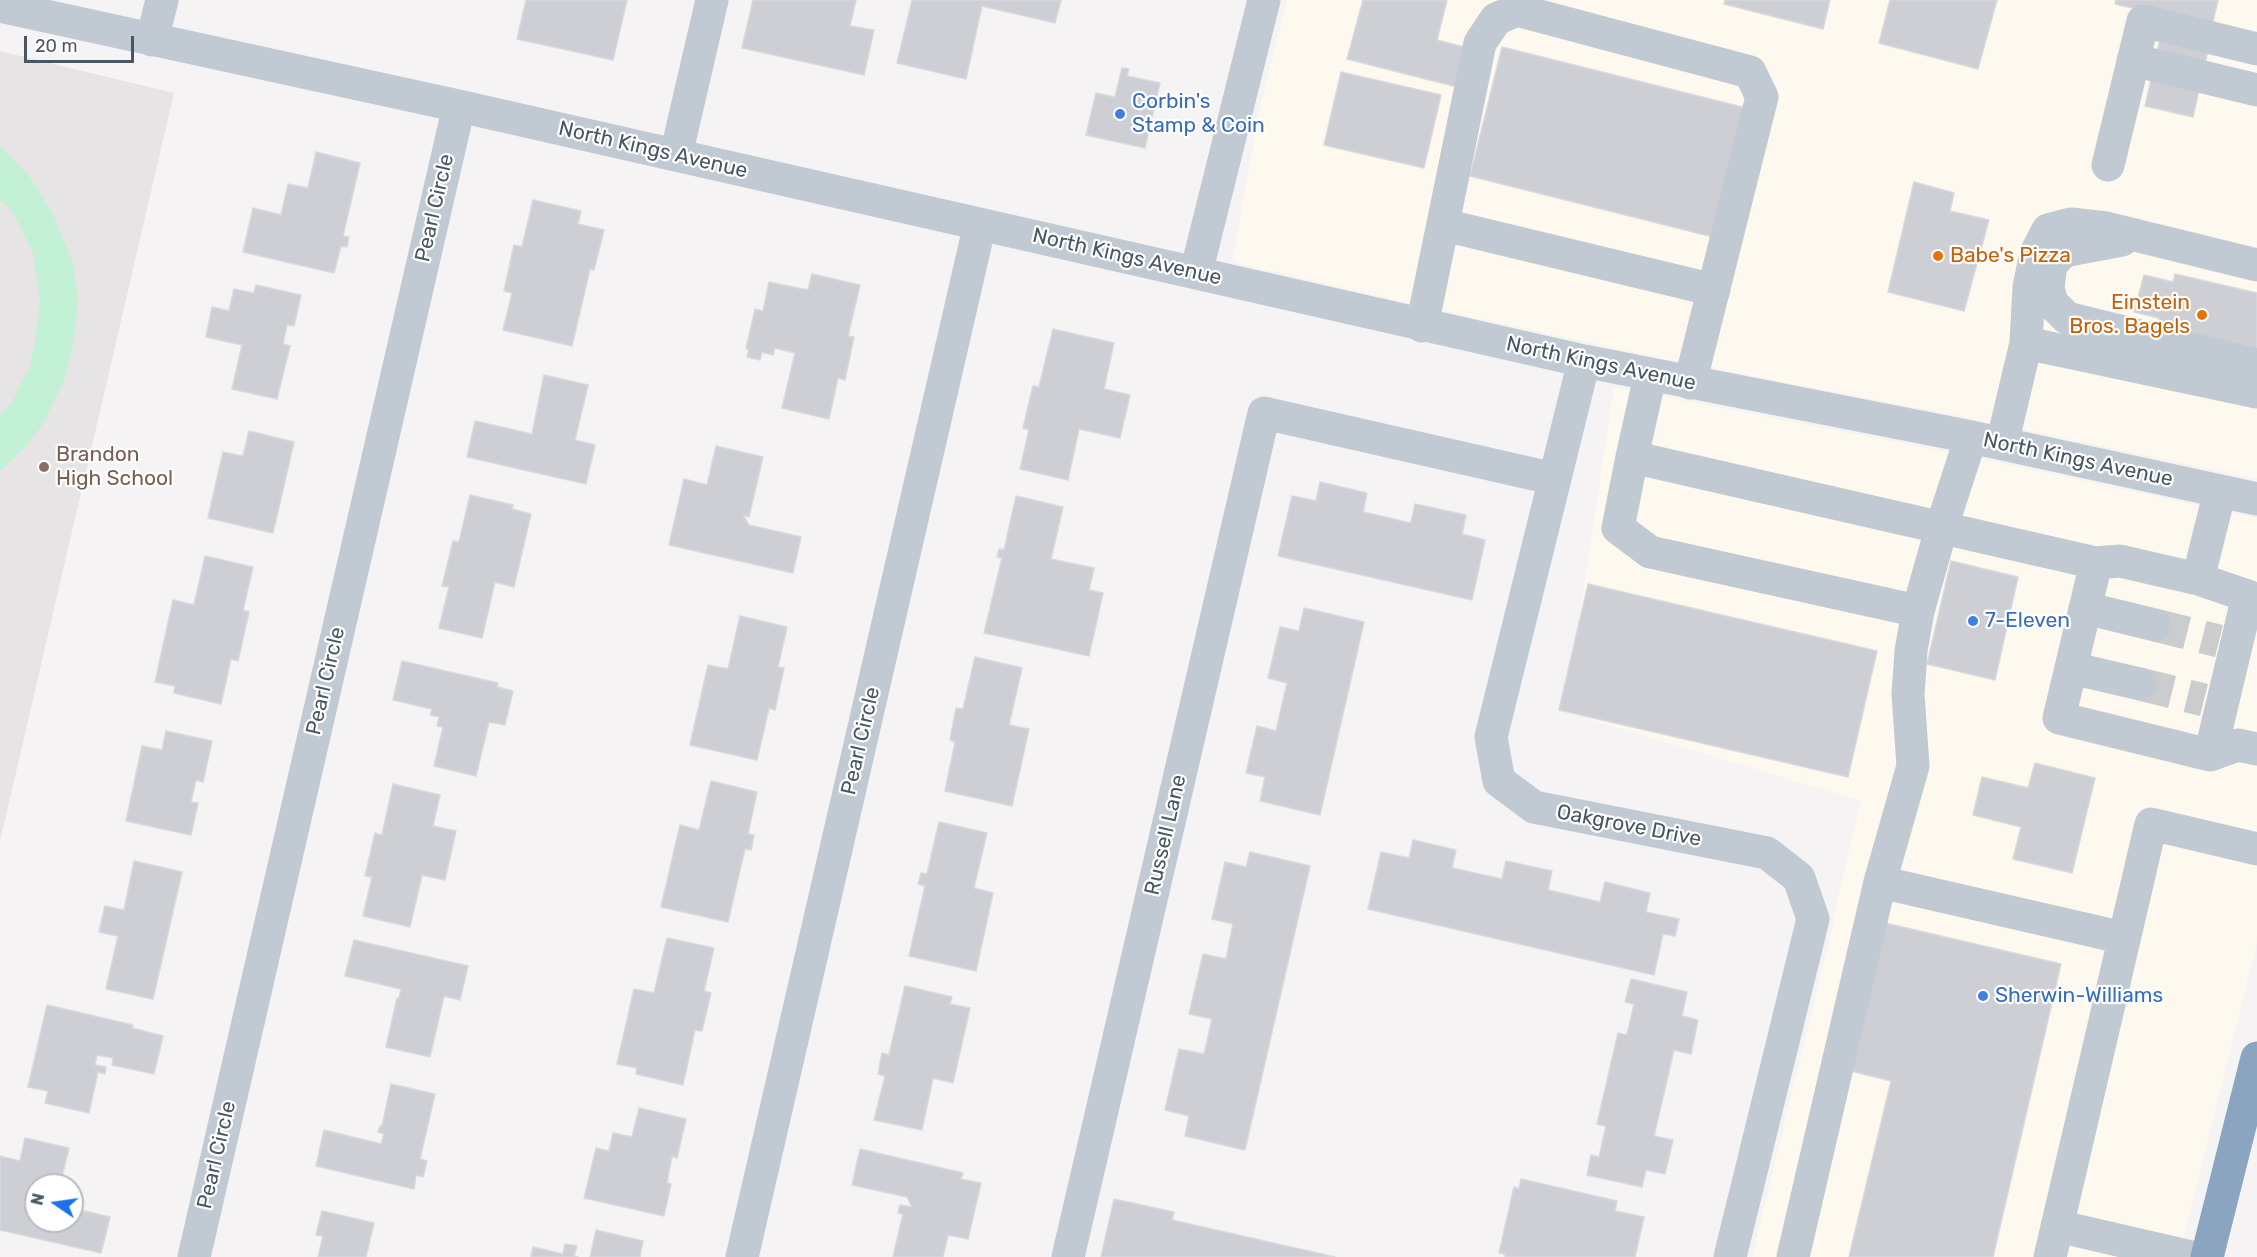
<!DOCTYPE html>
<html>
<head>
<meta charset="utf-8">
<style>
	body { margin:0 }
	#map { position:relative; width:2257px; height:1257px; overflow:hidden; background:#f5f3f3; font-family:Rubik,sans-serif }
	canvas { display:block }
	.north { position:absolute; left:24px; top:1173px; width:60px; height:60px; box-sizing:border-box; background:#fff; border:2px solid #b7bbc0; border-radius:50%; rotate:283deg; font-size:16px; font-weight:700; line-height:24px; text-align:center; color:#4a5661 }
	.north::after { content:''; display:block; margin:auto; width:21px; height:27px; background:#1a73e8; clip-path:polygon(50% 0,100% 100%,50% 72%,0 100%) }
	.scale { position:absolute; left:24px; top:36px; width:110px; height:27px; box-sizing:border-box; border:3px solid #4a5661; border-top:0; padding-left:8px; font-size:18px; line-height:21px; white-space:nowrap; color:#4a5661; -webkit-text-stroke:4px #fff; paint-order:stroke }
</style>
</head>
<body>
<div id="map">
<canvas width="2257" height="1257"></canvas>
<div class="north">N</div>
<div class="scale">20 m</div>
</div>
<script>
const ctx = document.querySelector('canvas').getContext('2d');
ctx.lineJoin = 'round';
function fillPath(path, color) { ctx.fillStyle = color; ctx.fill(path, 'evenodd'); }
const poly = rows => new Path2D(rows.map(r => 'M' + r).join(''));
function trace(path, color, width, dash) { ctx.strokeStyle = color; ctx.lineWidth = width; ctx.lineCap = dash ? 'butt' : 'round'; ctx.setLineDash(dash || []); ctx.stroke(path); }
function drawText(font, color, halo, rows, align = 'center') {
  ctx.font = font + ' Rubik,sans-serif'; ctx.lineWidth = 4.5; ctx.setLineDash([]); ctx.textBaseline = 'middle'; ctx.strokeStyle = halo; ctx.fillStyle = color; for (const [text, x, y, turn = 0] of rows) {
    ctx.save(); ctx.translate(x, y); ctx.rotate((+turn || 0) * Math.PI / 180); ctx.textAlign = isNaN(turn) ? turn : align; if (halo) ctx.strokeText(text, 0, 0); ctx.fillText(text, 0, 0); ctx.restore();
  }
}
const commercial = poly([
	[1287,0,2257,0,2257,479,1975,419,1654,357,1426,307,1232,262,1259,112],
	[1614,387,1968,456,2257,518,2257,942,2179,1257,1752,1257,1833,924,1833,918,1861,801,1565,712]
]);
const education = poly([
	[0,51,174,93,0,841]
]);
const green = poly([
	[0,146,31,179,52,212,72,261,78,297,73,346,65,378,43,424,24,448,0,471,0,416,12,402,29,368,35,342,40,300,33,253,13,213,0,200]
]);
const building = poly([
	[526,0,627,0,613,60,517,39,526,0],
	[753,0,856,0,850,26,874,30,864,75,742,48,753,0],
	[912,0,1061,0,1055,23,982,6,966,79,897,63,912,0],
	[1363,0,1447,0,1437,40,1471,49,1461,88,1347,59,1363,0],
	[1725,0,1830,0,1823,29,1724,4,1725,0],
	[1890,0,1997,0,1978,69,1879,43,1890,0],
	[2116,0,2218,0,2212,26,2115,4,2116,0],
	[2161,35,2209,46,2193,117,2145,106,2161,35],
	[1502,47,1746,108,1713,237,1470,176,1502,47],
	[1122,68,1129,69,1127,76,1160,83,1145,148,1086,135,1096,93,1115,97,1122,68],
	[1341,72,1441,95,1424,168,1324,145,1341,72],
	[316,152,360,163,343,236,349,237,347,247,341,246,334,273,243,252,253,208,281,215,288,184,308,188,316,152],
	[1914,182,1954,193,1950,211,1989,220,1964,311,1888,292,1914,182],
	[533,200,581,211,578,224,604,230,594,270,590,269,572,346,503,330,512,293,504,291,514,245,522,247,533,200],
	[812,274,860,285,848,336,854,337,845,380,838,378,829,419,782,408,795,353,775,348,773,355,762,352,760,360,747,357,749,349,746,349,755,309,763,311,769,282,808,290,812,274],
	[2175,274,2257,293,2257,351,2157,326,2159,318,2134,312,2144,275,2173,282,2175,274],
	[256,285,301,295,294,326,287,325,283,344,290,346,277,399,232,389,242,345,206,337,212,307,229,311,234,289,254,293,256,285],
	[1053,329,1114,343,1104,389,1130,395,1120,438,1079,429,1068,480,1020,469,1029,430,1023,428,1033,386,1039,387,1053,329],
	[544,375,588,385,575,440,595,445,586,484,467,457,475,421,532,434,544,375],
	[249,431,294,442,273,533,208,518,223,452,243,456,249,431],
	[716,446,763,457,749,517,743,515,749,525,801,537,793,573,669,545,684,479,707,485,716,446],
	[1320,482,1367,493,1363,512,1411,523,1415,504,1466,515,1462,534,1485,540,1472,600,1278,556,1292,496,1316,501,1320,482],
	[470,495,513,505,512,509,531,514,514,587,495,582,482,638,439,628,449,587,442,586,453,541,459,542,470,495],
	[1016,496,1063,507,1051,559,1094,568,1089,590,1103,593,1089,656,984,633,1002,558,997,557,999,549,1004,550,1016,496],
	[205,556,253,567,243,610,249,612,238,661,231,659,221,704,174,693,175,686,155,682,173,600,194,605,205,556],
	[1951,561,2018,577,1995,680,1927,664,1951,561],
	[1588,584,1877,651,1848,777,1559,710,1588,584],
	[1304,608,1364,622,1320,815,1260,801,1265,777,1246,773,1257,726,1276,731,1287,683,1268,678,1280,627,1299,631,1304,608],
	[740,616,787,627,778,667,784,668,775,710,769,708,757,760,690,745,708,665,728,669,740,616],
	[975,657,1022,668,1009,725,1029,729,1012,806,945,791,955,742,950,740,956,708,963,709,975,657],
	[402,661,498,683,497,687,513,691,505,725,489,722,476,776,434,766,443,727,437,726,439,717,430,715,432,709,393,700,402,661],
	[166,731,212,741,203,782,196,780,191,802,198,803,191,835,126,821,142,746,162,750,166,731],
	[2035,763,2095,778,2072,873,2013,859,2021,827,1973,815,1982,777,2028,788,2035,763],
	[711,781,757,792,748,834,754,835,751,850,745,849,728,922,661,907,680,825,699,830,711,781],
	[393,784,440,795,433,826,456,831,445,880,422,875,410,927,363,916,372,877,365,876,375,833,382,835,393,784],
	[939,822,987,833,974,888,993,893,976,971,909,956,925,886,918,884,921,873,927,874,939,822],
	[1413,840,1456,850,1452,868,1502,879,1506,861,1552,871,1548,890,1600,902,1605,882,1650,893,1646,912,1679,919,1675,936,1663,934,1654,975,1368,909,1381,852,1409,858,1413,840],
	[1250,852,1310,866,1245,1150,1185,1136,1189,1116,1165,1110,1179,1049,1204,1054,1212,1019,1189,1014,1203,954,1226,959,1233,924,1212,919,1225,862,1246,867,1250,852],
	[134,861,182,872,153,999,106,989,118,936,99,932,105,906,124,910,134,861],
	[1885,923,2061,964,1993,1257,1849,1257,1891,1081,1851,1071,1885,923],
	[667,938,714,948,704,991,711,993,702,1031,695,1030,683,1085,636,1074,637,1068,617,1064,634,989,654,993,667,938],
	[354,940,468,966,460,1000,444,996,430,1057,386,1047,397,998,399,998,401,989,345,976,354,940],
	[1631,979,1687,992,1682,1016,1698,1020,1691,1054,1674,1050,1654,1136,1673,1140,1665,1174,1646,1170,1642,1187,1587,1175,1591,1155,1599,1157,1606,1126,1597,1124,1618,1033,1627,1035,1634,1004,1625,1002,1631,979],
	[905,986,952,997,950,1004,970,1008,953,1083,933,1078,922,1130,874,1120,885,1076,878,1074,882,1053,889,1055,905,986],
	[47,1005,133,1025,132,1028,163,1036,154,1074,112,1065,113,1058,97,1055,95,1065,106,1067,105,1074,98,1072,89,1113,45,1103,48,1091,28,1087,47,1005],
	[391,1084,435,1094,420,1159,427,1161,423,1177,416,1175,414,1189,316,1166,324,1130,381,1144,384,1134,378,1132,380,1126,382,1126,391,1084],
	[639,1108,686,1119,677,1158,672,1156,667,1183,671,1184,664,1216,584,1198,596,1148,609,1151,613,1133,632,1137,639,1108],
	[25,1138,69,1148,60,1185,36,1185,36,1221,72,1221,72,1208,110,1217,101,1253,0,1230,0,1156,20,1161,25,1138],
	[860,1149,963,1173,961,1179,981,1183,968,1239,948,1235,943,1257,893,1257,903,1214,898,1213,900,1205,912,1207,907,1197,852,1185,860,1149],
	[1521,1179,1617,1201,1615,1211,1644,1217,1635,1257,1505,1257,1505,1254,1499,1253,1514,1187,1519,1189,1521,1179],
	[1114,1199,1174,1212,1172,1220,1335,1257,1101,1257,1114,1199],
	[322,1211,374,1223,366,1257,318,1257,323,1236,316,1235,322,1211],
	[596,1230,643,1241,640,1257,590,1257,596,1230],
	[565,1244,577,1246,574,1256,578,1257,531,1257,533,1247,563,1254,565,1244]
]);
const minorTunnel = poly([
	[2155,625,2219,641],
	[2140,684,2204,700]
]);
const minor = poly([
	[0,6,459,106,1584,361,1971,437,2257,499],
	[152,40,162,0],
	[2133,60,2257,90],
	[676,155,712,0],
	[2108,165,2143,21,2257,49],
	[1444,225,1714,290],
	[2122,240,2064,251,2051,264,2048,288,2052,303,2067,318,2257,365],
	[1196,273,1264,0],
	[1422,326,1480,43,1496,19,1517,10,1750,72,1762,97,1690,383],
	[2026,343,2257,392],
	[1584,361,1491,737,1499,781,1534,807,1767,853,1799,878,1813,919,1730,1257],
	[1650,376,1632,457,1618,528,1650,552,1918,611],
	[2002,444,2026,343,2029,287,2036,253,2048,230,2071,224,2106,228,2257,265],
	[1632,457,2096,563,2059,718,2210,755,2238,745,2257,749],
	[2096,563,2120,561,2198,579,2248,596,2210,755],
	[2198,579,2220,491],
	[2085,608,2155,625],
	[2071,668,2140,684],
	[1880,882,2124,938],
	[2057,1226,2192,1257],
	[194,1257,459,106],
	[742,1257,980,224],
	[1068,1257,1264,413,1555,479],
	[1793,1257,1880,882,1913,766,1908,694,1911,651,1918,611,1942,526,1971,437],
	[2050,1257,2151,824,2257,849]
]);
const highway = poly([
	[2207,1257,2257,1058]
]);
const markers = [
	[1120,114,6,"#3f7fe0"],
	[1938,256,6,"#e8710a"],
	[2202,315,6,"#e8710a"],
	[44,467,6,"#8d6e63"],
	[1973,621,6,"#3f7fe0"],
	[1983,996,6,"#3f7fe0"]
];
const shopNames = [
	["Corbin's",1132,102],
	["Stamp & Coin",1132,126],
	["7-Eleven",1985,621],
	["Sherwin-Williams",1995,996]
];
const streetNames = [
	["North Kings Avenue",653,150,13],
	["Pearl Circle",435,208,-77],
	["North Kings Avenue",1127,257,13],
	["North Kings Avenue",1601,364,12],
	["North Kings Avenue",2078,460,12],
	["Pearl Circle",326,681,-77],
	["Pearl Circle",861,741,-77],
	["Oakgrove Drive",1629,826,11],
	["Russell Lane",1166,835,-77],
	["Pearl Circle",217,1155,-77]
];
const foodNames = [
	["Babe's Pizza",1950,256],
	["Einstein",2190,303,"right"],
	["Bros. Bagels",2190,327,"right"]
];
const educationNames = [
	["Brandon",56,455],
	["High School",56,479]
];
fillPath(commercial, '#fdf9ef');
fillPath(education, '#e6e4e5');
fillPath(green, '#c3f1d5');
fillPath(building, '#cdcfd5');
trace(building, '#d7d9de', 1.5);
trace(minorTunnel, '#caccce', 33, [33, 16]);
trace(minor, '#c1cad2', 33);
trace(highway, '#8ba5c1', 33);
for (const [x, y, r, color] of markers) { const dot = new Path2D(); dot.arc(x, y, r, 0, 2 * Math.PI); ctx.fillStyle = color; ctx.fill(dot); trace(dot, '#fff', 2); }
drawText('21px', '#366cbe', '#fff', shopNames, 'left');
drawText('21px', '#4a5661', '#fff', streetNames);
drawText('21px', '#c56008', '#fff', foodNames, 'left');
drawText('21px', '#785e54', '#fff', educationNames, 'left');
</script>
</body>
</html>
